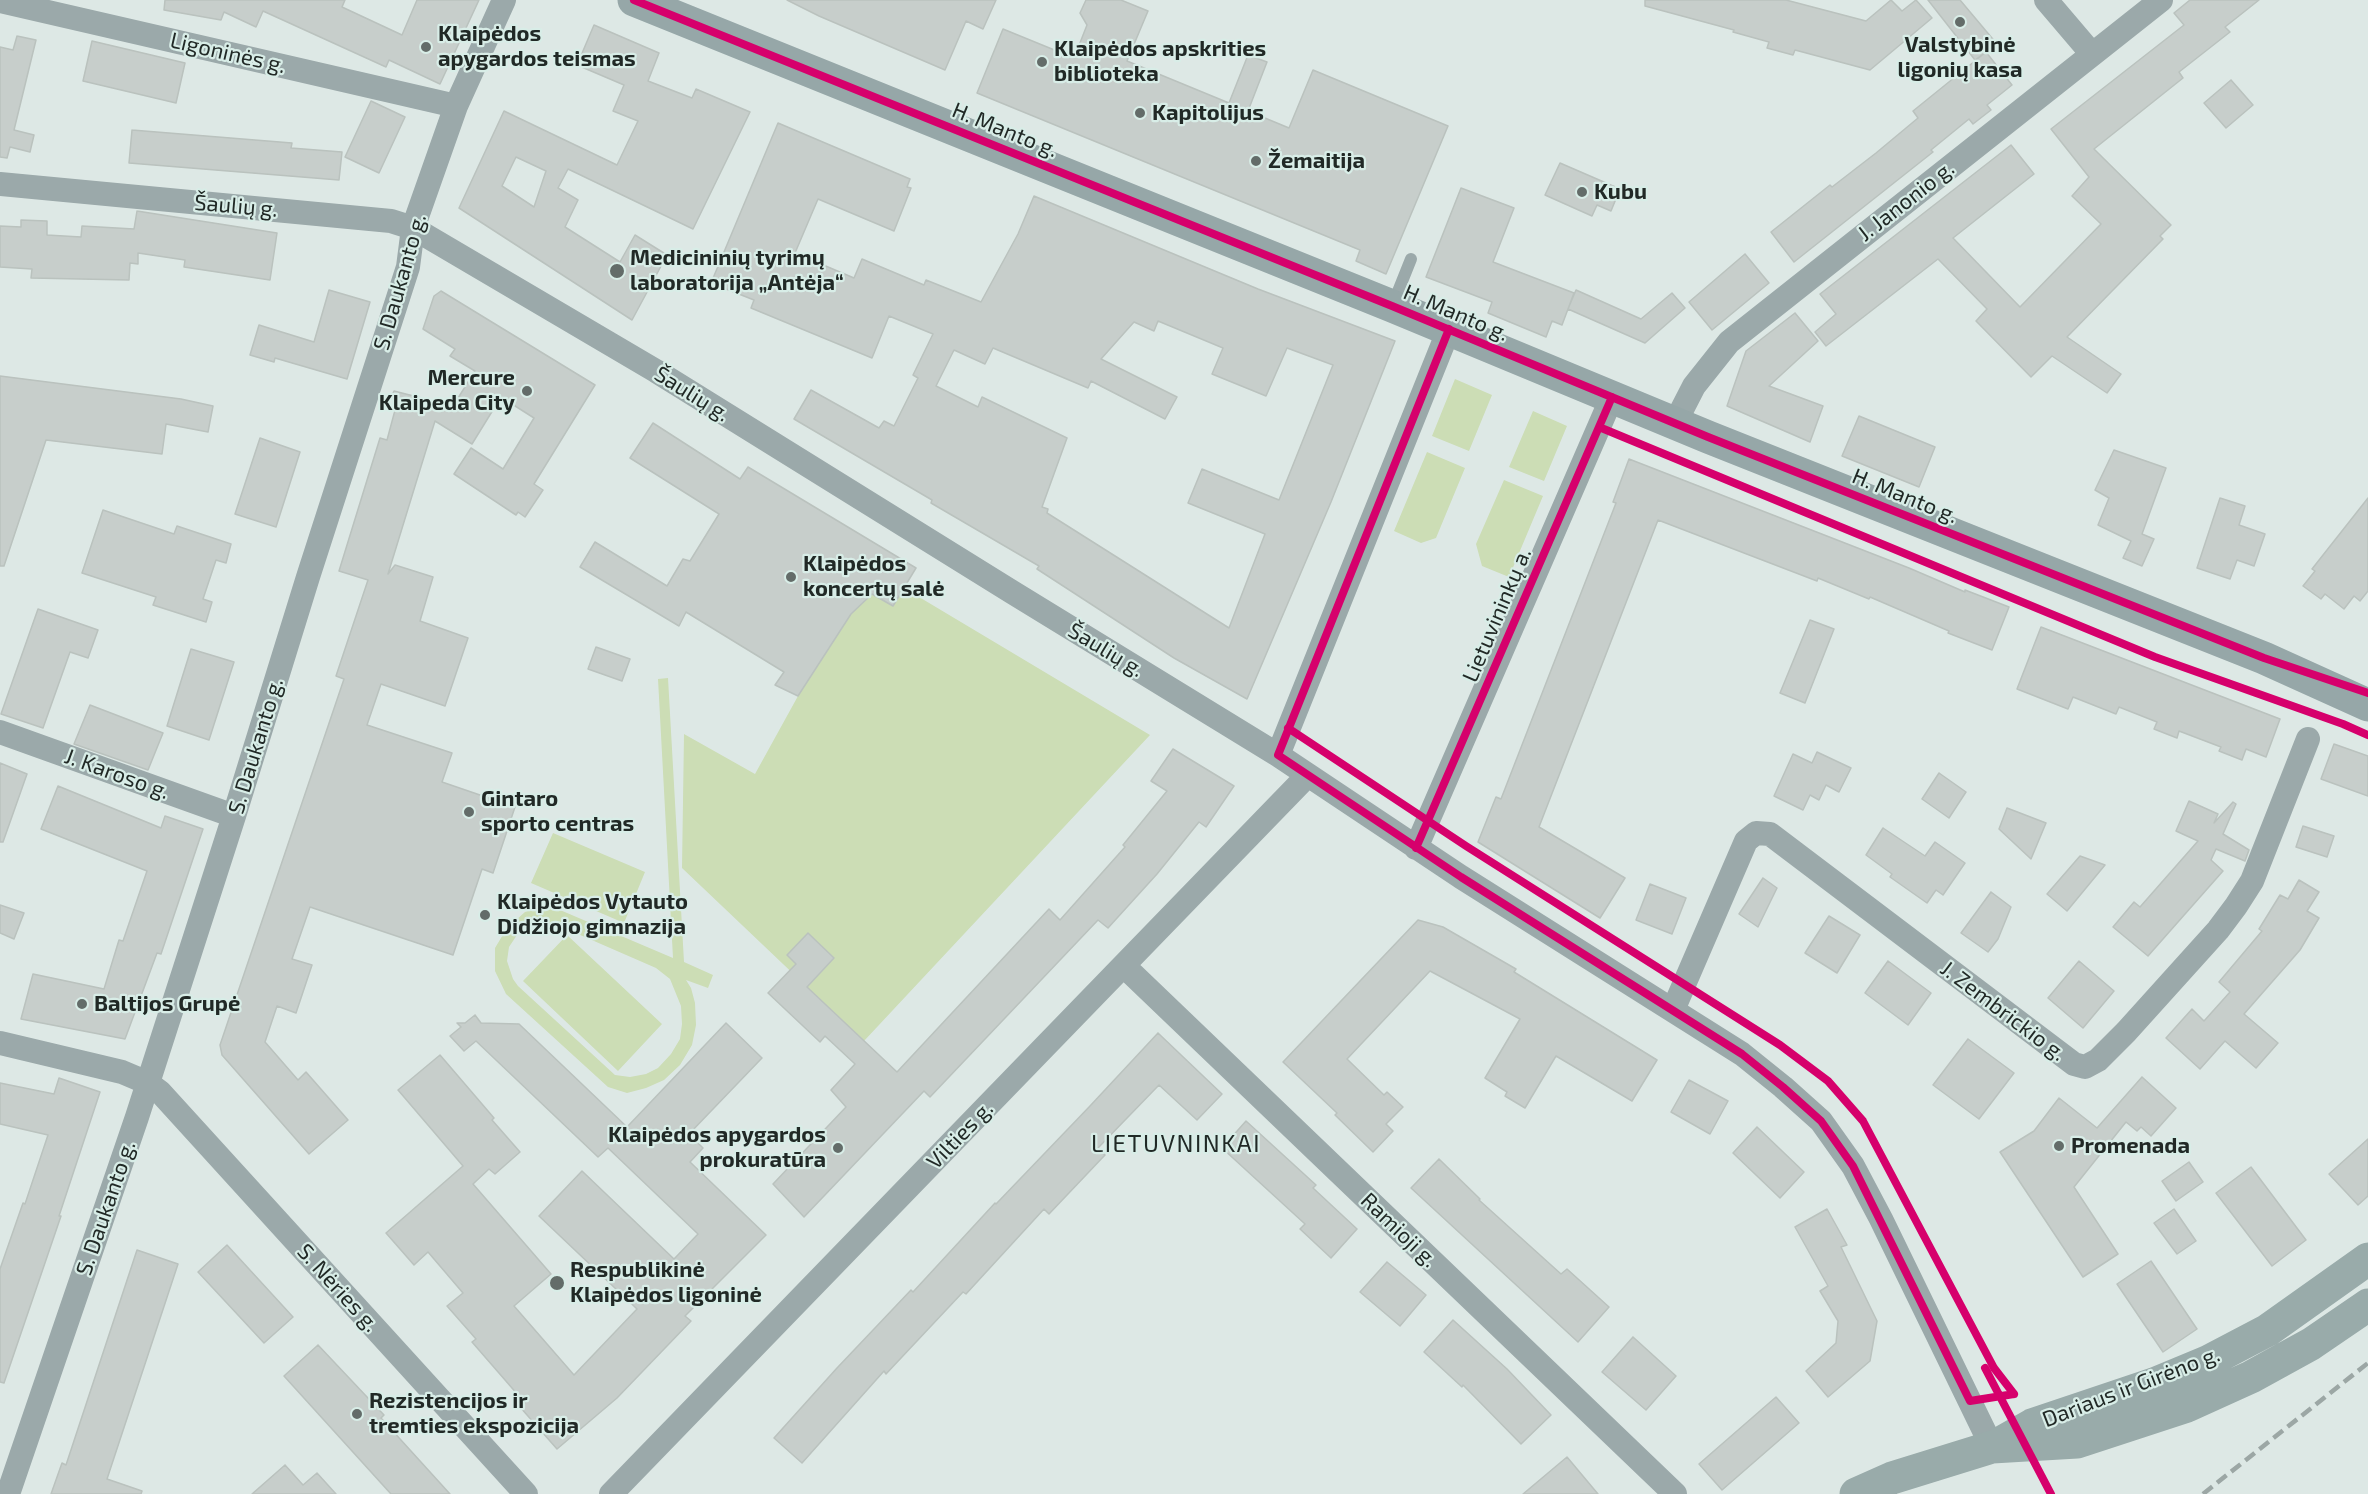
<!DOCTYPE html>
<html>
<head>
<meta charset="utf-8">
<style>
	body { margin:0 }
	canvas { display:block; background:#dde8e5 }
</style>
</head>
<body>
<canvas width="2368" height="1494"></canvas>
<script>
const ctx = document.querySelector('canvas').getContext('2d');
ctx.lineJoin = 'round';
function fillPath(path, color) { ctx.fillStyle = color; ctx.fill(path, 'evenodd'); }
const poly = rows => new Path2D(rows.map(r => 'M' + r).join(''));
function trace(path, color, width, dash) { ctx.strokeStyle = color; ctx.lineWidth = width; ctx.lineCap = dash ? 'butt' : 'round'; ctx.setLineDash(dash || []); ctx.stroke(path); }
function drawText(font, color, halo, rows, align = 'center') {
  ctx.font = font + ' "Exo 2",sans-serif'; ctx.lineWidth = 4.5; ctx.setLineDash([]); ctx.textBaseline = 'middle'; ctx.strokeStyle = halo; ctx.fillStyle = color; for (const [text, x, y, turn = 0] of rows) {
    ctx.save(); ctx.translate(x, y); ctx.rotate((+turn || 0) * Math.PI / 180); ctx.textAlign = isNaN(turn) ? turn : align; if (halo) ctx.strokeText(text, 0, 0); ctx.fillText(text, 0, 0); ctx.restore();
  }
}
const green = poly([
	[1455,379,1492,395,1469,451,1432,436],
	[1533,411,1567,426,1544,481,1509,467],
	[1427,452,1465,468,1436,538,1421,543,1394,531],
	[1504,480,1543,496,1509,577,1482,566,1476,544],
	[904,588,1150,735,864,1041,682,868,684,734,755,774,798,696,851,614,872,594,893,606],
	[668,678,684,962,713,975,708,988,686,980,691,988,695,1003,696,1025,692,1045,680,1065,664,1080,646,1088,627,1093,608,1087,506,994,495,971,495,948,507,928,525,912,543,906,560,910,673,958,658,679],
	[540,923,555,924,656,968,670,979,681,1006,682,1024,680,1039,671,1054,658,1068,646,1074,630,1077,615,1075,518,986,513,979,507,961,509,947,517,935,529,926],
	[553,833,645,872,624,923,531,883],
	[567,935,662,1024,618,1071,523,981]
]);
const building = poly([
	[165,0,345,0,342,7,402,35,417,0,479,0,440,84,389,60,386,67,263,11,256,27,224,12,221,20,164,10,165,0],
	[787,0,996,0,983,29,966,21,945,70,819,16,787,0],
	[1086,0,1121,0,1148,11,1127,61,1229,103,1248,55,1267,62,1248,111,1289,128,1313,70,1448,126,1386,274,1356,261,1360,250,977,93,1003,29,1074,58,1087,25,1080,13,1086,0],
	[1645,0,1786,0,1866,21,1891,0,1902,11,1916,0,1932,18,1870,70,1795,50,1793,55,1767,48,1769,42,1733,32,1734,30,1645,6,1645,0],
	[1928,0,1960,0,1997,44,1975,60,1928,0],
	[2190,0,2259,0,2225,27,2230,32,2179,72,2183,78,2094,149,2171,225,2160,236,2163,239,2067,337,2121,374,2107,393,2052,356,2031,377,1976,321,1987,309,1938,259,1826,346,1815,332,1836,314,1820,294,2011,145,2034,174,1953,238,2020,307,2101,224,2072,196,2089,177,2051,129,2184,25,2174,13,2190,0],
	[594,25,659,53,648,81,692,98,696,89,750,112,693,229,568,169,558,188,578,200,565,227,620,262,635,235,667,255,632,320,459,208,504,111,617,165,638,121,613,111,624,85,577,65,594,25],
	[516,157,546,171,534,207,502,186,516,157],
	[17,36,36,40,14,130,34,135,30,152,10,147,7,158,0,157,0,47,13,50,17,36],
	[92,41,185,63,176,103,83,81,92,41],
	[1986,52,2012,85,1987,105,1991,110,1973,124,1969,119,1931,150,1933,152,1794,262,1771,232,1830,185,1832,187,1876,153,1918,118,1913,111,1986,52],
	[2231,80,2253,105,2226,128,2204,103,2231,80],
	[371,101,405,117,379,173,345,157,371,101],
	[778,123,910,179,907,187,911,188,894,231,818,199,795,253,854,278,862,259,924,285,926,280,981,302,1018,234,1034,196,1258,289,1395,341,1331,502,1247,699,1174,658,1037,569,1039,566,931,503,932,500,794,419,811,390,879,428,884,421,894,426,918,378,913,375,933,334,889,316,872,358,751,308,754,300,711,283,778,123],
	[1158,321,1223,348,1212,374,1266,396,1287,348,1333,365,1279,500,1202,469,1188,503,1265,534,1229,628,1047,513,1048,509,1042,507,1067,438,982,397,978,407,936,386,954,350,985,364,993,348,1088,388,1091,381,1165,419,1177,397,1101,359,1134,322,1154,331,1158,321],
	[132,130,292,143,291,148,342,152,339,180,129,163,132,130],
	[1560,163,1620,189,1611,211,1597,205,1592,216,1545,195,1560,163],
	[1461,188,1514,208,1493,262,1574,293,1562,325,1552,321,1546,337,1488,313,1492,302,1426,277,1461,188],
	[137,211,277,233,270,280,184,267,185,260,138,253,138,264,130,263,129,280,31,278,32,269,0,267,0,226,21,227,21,220,47,221,47,235,81,237,82,226,134,229,137,211],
	[1745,254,1769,283,1712,330,1689,302,1745,254],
	[329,290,370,302,347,379,275,358,274,362,250,355,259,325,314,342,329,290],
	[1576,290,1641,319,1672,293,1685,308,1645,343,1568,309,1576,290],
	[441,291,595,385,534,484,543,490,525,517,518,512,516,515,454,474,471,448,503,469,534,418,501,397,472,444,435,421,388,574,395,565,433,577,420,621,468,638,445,706,381,684,367,725,452,753,442,782,515,807,493,873,482,869,453,955,310,907,292,959,312,965,296,1013,277,1006,265,1042,298,1080,306,1072,348,1120,309,1154,222,1055,220,1045,344,679,336,676,368,580,339,571,380,438,387,440,398,399,392,395,394,391,453,406,475,371,450,356,455,349,423,329,434,296,441,291],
	[1795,313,1818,341,1769,386,1823,406,1810,442,1727,406,1746,351,1795,313],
	[0,376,181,399,213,406,208,432,166,424,162,454,46,440,4,566,0,566,0,376],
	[1859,416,1935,447,1919,487,1842,456,1859,416],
	[653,423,740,479,748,467,916,568,893,606,872,594,851,614,798,696,775,685,784,672,686,612,679,626,580,567,595,542,667,586,683,559,690,561,719,514,630,458,653,423],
	[260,438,300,452,276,527,235,514,260,438],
	[2114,450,2166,468,2142,534,2154,539,2142,566,2123,558,2131,541,2098,525,2109,498,2095,490,2114,450],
	[1629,459,1909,568,1965,592,1965,590,2009,607,1992,650,1948,633,1949,631,1870,597,1869,599,1818,578,1817,581,1658,520,1539,827,1625,878,1600,918,1478,842,1496,797,1501,799,1616,503,1613,502,1629,459],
	[2220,498,2245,506,2239,525,2265,534,2254,566,2237,560,2230,579,2197,568,2220,498],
	[2368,498,2368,591,2360,601,2354,596,2344,609,2325,594,2321,599,2303,586,2315,571,2312,569,2368,498],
	[103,510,174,534,177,526,231,544,226,563,216,560,203,599,212,602,206,622,153,605,156,597,82,573,103,510],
	[38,609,98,630,88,658,70,652,43,728,1,714,38,609],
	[1810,620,1834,629,1805,703,1780,693,1810,620],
	[2041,627,2280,719,2266,757,2246,749,2242,760,2219,751,2221,747,2179,731,2177,738,2154,729,2157,722,2119,707,2116,714,2073,697,2068,709,2017,689,2041,627],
	[596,647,630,659,622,681,588,669,596,647],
	[191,649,234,662,209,740,167,726,191,649],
	[90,705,163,733,148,770,74,744,90,705],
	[2334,744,2368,756,2368,796,2321,779,2334,744],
	[1173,749,1234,786,1206,827,1199,822,1157,874,1108,928,1098,920,930,1097,924,1091,804,1217,773,1184,846,1107,831,1090,855,1064,825,1036,820,1042,768,993,796,964,787,955,808,933,834,958,807,987,897,1072,1049,909,1060,920,1125,847,1123,845,1167,791,1151,781,1173,749],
	[1817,752,1851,768,1839,792,1826,785,1819,800,1810,795,1803,810,1774,796,1793,754,1812,763,1817,752],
	[0,763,27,774,3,842,0,842,0,763],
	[1939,773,1966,792,1949,818,1922,799,1939,773],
	[58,786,161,828,165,816,203,829,161,954,157,953,125,1039,21,1019,33,974,104,989,119,940,123,941,147,871,41,829,58,786],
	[2189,801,2218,814,2214,823,2233,802,2236,804,2223,834,2249,850,2245,861,2216,849,2211,860,2223,871,2148,956,2113,927,2134,902,2140,907,2198,841,2176,831,2189,801],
	[2007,808,2046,823,2031,859,1999,829,2007,808],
	[2303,826,2334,836,2327,857,2296,847,2303,826],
	[1883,828,1925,856,1935,842,1965,863,1943,895,1936,890,1927,903,1890,877,1892,874,1866,855,1883,828],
	[2080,856,2105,865,2067,911,2047,894,2080,856],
	[1763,878,1777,888,1758,927,1739,914,1763,878],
	[2299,880,2319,892,2307,911,2319,918,2300,950,2244,1014,2278,1043,2256,1068,2225,1041,2200,1069,2166,1038,2192,1009,2204,1021,2230,992,2219,982,2262,931,2259,929,2280,895,2288,899,2299,880],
	[1650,884,1686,898,1672,934,1636,920,1650,884],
	[1991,892,2011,907,1998,939,1988,952,1961,933,1991,892],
	[0,905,24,913,14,939,0,933,0,905],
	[1829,916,1860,935,1837,973,1805,953,1829,916],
	[1418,920,1443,927,1516,969,1514,972,1657,1060,1632,1101,1556,1056,1525,1108,1505,1096,1507,1092,1485,1078,1520,1019,1430,971,1347,1059,1384,1095,1387,1092,1403,1107,1386,1124,1393,1131,1373,1152,1335,1115,1337,1113,1283,1062,1418,920],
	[1888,961,1931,993,1908,1025,1865,993,1888,961],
	[2079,961,2114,991,2083,1028,2048,998,2079,961],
	[475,1015,481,1023,519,1024,627,1127,726,1023,762,1058,689,1134,703,1148,690,1162,766,1235,685,1316,691,1321,617,1398,557,1449,520,1407,525,1403,472,1342,476,1339,447,1306,463,1293,428,1252,414,1265,386,1233,463,1166,398,1090,440,1055,494,1118,492,1120,520,1152,495,1174,489,1169,473,1184,551,1274,514,1306,574,1375,637,1309,539,1216,582,1171,674,1259,698,1234,608,1148,598,1157,476,1041,464,1051,450,1036,461,1027,457,1023,465,1023,475,1015],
	[1158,1033,1222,1094,1197,1120,1159,1085,1098,1148,1105,1155,1049,1214,1044,1209,966,1294,963,1292,886,1374,884,1371,802,1463,774,1438,837,1368,911,1290,913,1292,995,1203,996,1204,1090,1106,1158,1033],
	[1968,1039,2014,1073,1979,1119,1933,1085,1968,1039],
	[2142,1077,2176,1108,2151,1136,2141,1127,2137,1131,2126,1122,2074,1187,2118,1254,2083,1277,2000,1152,2034,1131,2059,1098,2097,1128,2142,1077],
	[59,1078,100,1092,59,1216,61,1216,4,1383,0,1382,0,1269,23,1203,25,1204,48,1135,0,1124,0,1083,54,1094,59,1078],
	[1689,1080,1728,1101,1710,1134,1671,1112,1689,1080],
	[1246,1121,1316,1185,1313,1188,1357,1229,1331,1258,1300,1229,1305,1224,1222,1148,1246,1121],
	[1757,1127,1804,1172,1780,1198,1733,1153,1757,1127],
	[2368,1139,2368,1196,2358,1205,2329,1174,2368,1139],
	[1439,1159,1480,1199,1479,1200,1561,1274,1567,1269,1609,1307,1578,1342,1411,1188,1439,1159],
	[2189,1162,2203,1182,2176,1201,2162,1181,2189,1162],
	[2251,1167,2306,1240,2272,1266,2216,1193,2251,1167],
	[1827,1209,1847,1245,1841,1247,1877,1321,1870,1361,1828,1397,1806,1371,1836,1343,1838,1321,1820,1291,1828,1286,1795,1227,1827,1209],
	[2174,1209,2196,1241,2177,1254,2154,1223,2174,1209],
	[227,1245,293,1317,264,1343,198,1272,227,1245],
	[137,1250,178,1264,107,1479,142,1491,141,1494,51,1494,62,1463,66,1465,137,1250],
	[2151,1261,2197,1329,2163,1352,2117,1284,2151,1261],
	[1387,1262,1426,1295,1400,1326,1360,1292,1387,1262],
	[1453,1320,1507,1369,1551,1415,1521,1444,1463,1385,1462,1387,1424,1352,1453,1320],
	[1633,1337,1676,1376,1646,1410,1602,1372,1633,1337],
	[318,1345,384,1415,381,1418,450,1494,391,1494,284,1376,318,1345],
	[1776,1397,1799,1423,1722,1490,1699,1464,1776,1397],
	[1567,1457,1598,1494,1523,1494,1567,1457],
	[285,1465,303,1485,317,1473,336,1494,252,1494,285,1465]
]);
const lane = poly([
	[1393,304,1411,259]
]);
const street = poly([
	[2046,0,2092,54],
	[0,1,456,106],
	[0,184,391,221,413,228,656,371,1012,592,1278,755,1461,877,1742,1054,1783,1087,1821,1121,1853,1166,1881,1219,1992,1447],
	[1675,423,1694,386,1729,342,2161,0],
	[0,732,234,816],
	[1278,755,1449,329],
	[1416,848,1612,397],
	[1124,966,1675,1494],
	[1673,1010,1746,841,1756,833,1770,834,2074,1064,2085,1067,2098,1060,2126,1032,2218,930,2236,906,2252,881,2308,739],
	[0,1043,122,1072,148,1083,160,1092,526,1494],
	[8,1494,137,1117,234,816,308,577,408,267,413,228,456,106,504,0],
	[611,1494,1308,775]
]);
const secondary = poly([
	[634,0,1392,306,1708,437,2264,658,2368,705]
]);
const primary = poly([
	[2002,1442,2032,1425,2154,1384,2207,1362,2268,1330,2368,1259],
	[1856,1494,1892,1478,1992,1447,2077,1442,2187,1406,2251,1377,2311,1344,2368,1305]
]);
const rail = poly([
	[2203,1494,2368,1363]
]);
const cycleway = poly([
	[634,0,1392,306,1708,437,2264,658,2368,693],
	[1449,329,1278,755,1461,877,1742,1054,1783,1087,1821,1121,1853,1166,1970,1401,2014,1394],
	[1599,427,2155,657,2343,724,2368,735],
	[1288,728,1466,846,1780,1045,1828,1081,1863,1121,1994,1368,2014,1394],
	[1416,848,1612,397],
	[1985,1368,2051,1494]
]);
const markers = [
	[1960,22,6,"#636c69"],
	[426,47,6,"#636c69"],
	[1042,62,6,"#636c69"],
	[1140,113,6,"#636c69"],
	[1256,161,6,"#636c69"],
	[1582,192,6,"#636c69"],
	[617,271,8,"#636c69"],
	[527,391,6,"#636c69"],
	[791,577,6,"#636c69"],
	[469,812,6,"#636c69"],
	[485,915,6,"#636c69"],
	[82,1004,6,"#636c69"],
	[2059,1146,6,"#636c69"],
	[838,1148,6,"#636c69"],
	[557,1283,8,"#636c69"],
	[357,1414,6,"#636c69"]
];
const poiNames = [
	["Klaipėdos",438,34],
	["apygardos teismas",438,59],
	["Valstybinė",1960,45,"center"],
	["ligonių kasa",1960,70,"center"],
	["Klaipėdos apskrities",1054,49],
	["biblioteka",1054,74],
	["Kapitolijus",1152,113],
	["Žemaitija",1268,161],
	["Kubu",1594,192],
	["Medicininių tyrimų",630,258],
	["laboratorija „Antėja“",630,283],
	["Mercure",515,378,"right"],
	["Klaipeda City",515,403,"right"],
	["Klaipėdos",803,564],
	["koncertų salė",803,589],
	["Gintaro",481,799],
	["sporto centras",481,824],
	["Klaipėdos Vytauto",497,902],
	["Didžiojo gimnazija",497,927],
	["Baltijos Grupė",94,1004],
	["Klaipėdos apygardos",826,1135,"right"],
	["prokuratūra",826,1160,"right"],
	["Promenada",2071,1146],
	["Respublikinė",570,1270],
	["Klaipėdos ligoninė",570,1295],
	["Rezistencijos ir",369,1401],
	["tremties ekspozicija",369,1426]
];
const streetNames = [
	["Ligoninės g.",228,53,13],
	["H. Manto g.",1005,130,22],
	["J. Janonio g.",1906,201,-38],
	["Šaulių g.",236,206,5],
	["S. Daukanto g.",400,282,-74],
	["H. Manto g.",1456,313,23],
	["Šaulių g.",692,394,32],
	["H. Manto g.",1905,496,22],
	["Lietuvininkų a.",1497,615,-67],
	["Šaulių g.",1106,650,31],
	["S. Daukanto g.",256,746,-73],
	["J. Karoso g.",117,774,20],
	["J. Zembrickio g.",2003,1011,37],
	["Vilties g.",960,1135,-46],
	["S. Daukanto g.",106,1208,-71],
	["Ramioji g.",1399,1230,44],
	["S. Nėries g.",338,1288,48],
	["Dariaus ir Girėno g.",2131,1387,-21]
];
const neighbourhoodNames = [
	["LIETUVNINKAI",1176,1144]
];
fillPath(green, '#ccddb5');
fillPath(building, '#c7cecb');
trace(building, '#bac2be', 1.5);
trace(lane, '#9ba9aa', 12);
trace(street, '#9ba9aa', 24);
trace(secondary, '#96a7a8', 33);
trace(primary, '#99abaa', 33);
trace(rail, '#9ca7a5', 4.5, [12, 6]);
trace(cycleway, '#d6006c', 8);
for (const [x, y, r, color] of markers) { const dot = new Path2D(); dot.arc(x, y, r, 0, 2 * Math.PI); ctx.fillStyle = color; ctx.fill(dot); trace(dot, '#d8ede7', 2); }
drawText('bold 22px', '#212926', '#d8ede7', poiNames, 'left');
drawText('22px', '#212926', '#d8ede7', streetNames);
ctx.letterSpacing = '1.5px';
drawText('24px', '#212926', '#d8ede7', neighbourhoodNames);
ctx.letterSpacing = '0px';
</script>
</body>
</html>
